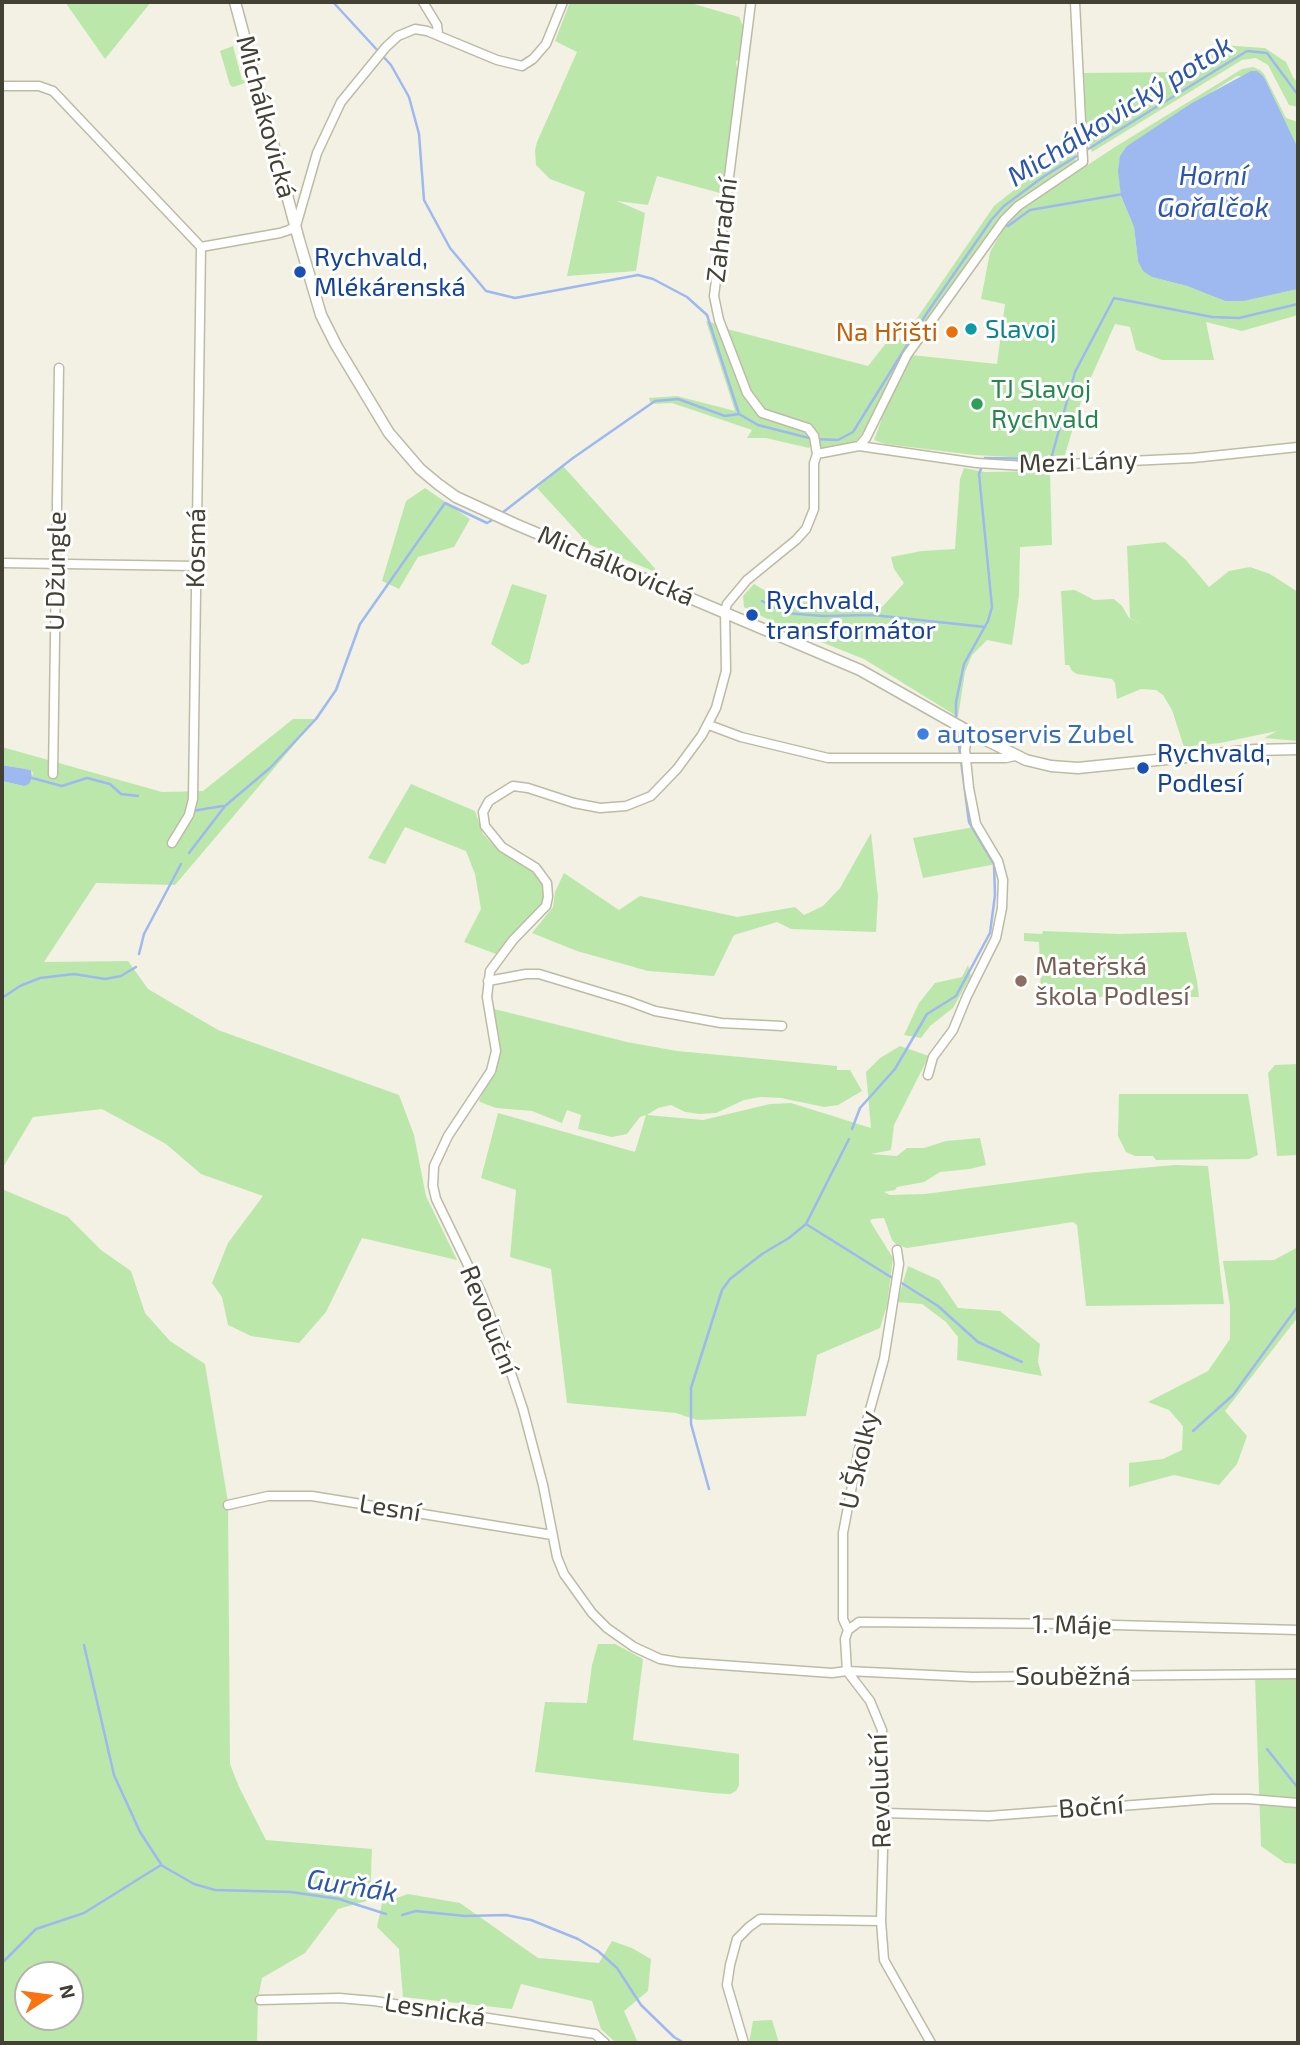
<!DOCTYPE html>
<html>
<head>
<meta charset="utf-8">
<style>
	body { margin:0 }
	#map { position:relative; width:1300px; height:2045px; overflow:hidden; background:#f2f1e3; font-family:"Exo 2",sans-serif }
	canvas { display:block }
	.frame { position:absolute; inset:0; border:4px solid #434133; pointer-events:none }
	.north { position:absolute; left:14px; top:1961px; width:70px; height:70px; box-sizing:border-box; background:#fff; border:2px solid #b4b3ad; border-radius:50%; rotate:77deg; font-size:19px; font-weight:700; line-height:28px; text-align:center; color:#434133 }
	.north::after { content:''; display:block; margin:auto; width:24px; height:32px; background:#fb7211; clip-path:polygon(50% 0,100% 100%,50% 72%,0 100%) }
</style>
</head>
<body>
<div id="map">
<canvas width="1300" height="2045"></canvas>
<div class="frame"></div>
<div class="north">N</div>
</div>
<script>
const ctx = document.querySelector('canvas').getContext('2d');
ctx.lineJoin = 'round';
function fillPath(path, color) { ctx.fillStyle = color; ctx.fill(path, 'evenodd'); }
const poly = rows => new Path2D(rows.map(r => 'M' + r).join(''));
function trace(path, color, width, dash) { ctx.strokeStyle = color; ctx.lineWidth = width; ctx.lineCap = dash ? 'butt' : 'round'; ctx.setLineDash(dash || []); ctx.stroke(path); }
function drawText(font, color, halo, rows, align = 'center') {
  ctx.font = font + ' "Exo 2",sans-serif'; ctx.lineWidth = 6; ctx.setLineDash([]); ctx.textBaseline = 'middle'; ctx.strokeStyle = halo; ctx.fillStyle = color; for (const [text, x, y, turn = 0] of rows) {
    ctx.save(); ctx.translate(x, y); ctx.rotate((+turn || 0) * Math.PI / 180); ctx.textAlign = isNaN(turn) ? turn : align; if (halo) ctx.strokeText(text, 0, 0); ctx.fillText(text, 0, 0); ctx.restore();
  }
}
const green = poly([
	[65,2,151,2,105,59],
	[570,2,687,2,739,17,744,28,740,57,736,62,738,73,724,188,720,193,657,176,648,205,617,201,645,213,636,271,567,276,585,192,550,179,536,165,535,150,537,142,577,52,555,41],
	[1221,45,1265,48,1286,62,1293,77,1298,83,1298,107,1289,105,1268,65,1256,58,1242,60,1092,152,1086,135,1084,73,1182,72,1199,65],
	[233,46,242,80,247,79,248,82,233,87,230,85,220,51],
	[1253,67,1260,70,1264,74,1286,118,1298,122,1298,148,1264,77,1237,76,1127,146,1121,196,1134,227,1138,261,1152,277,1187,286,1225,301,1244,301,1298,289,1298,315,1242,331,1206,322,1214,360,1162,360,1136,350,1130,327,1115,324,1083,395,1064,458,1048,455,1047,459,974,455,885,444,874,440,892,391,911,355,997,364,1005,304,981,299,990,252,1008,221,1027,205,1115,147,1242,69],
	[1076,152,1075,162,1023,197,1001,215,923,326,860,437,854,443,822,449,809,423,766,411,758,403,750,391,727,329,868,366,891,337,902,340,994,206,1032,176],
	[706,321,718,324,752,405,804,429,812,443,809,448,766,438,747,438,752,430,672,403,651,404,649,398,677,396,735,411],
	[563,466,660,574,581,541,583,538,537,488],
	[964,468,985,472,1050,471,1052,545,1020,547,1019,595,1012,645,987,640,972,655,965,672,958,717,864,659,783,627,744,607,743,596,754,584,774,596,857,611,882,607,904,583,894,569,891,557,922,551,955,549,960,479],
	[425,488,470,519,454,547,418,557,399,589,382,581,406,501],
	[1165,542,1185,559,1209,587,1229,571,1250,567,1270,574,1298,592,1298,741,1264,738,1277,731,1220,743,1184,747,1172,710,1163,695,1156,690,1141,689,1117,699,1115,683,1112,679,1077,674,1072,671,1069,665,1065,665,1061,591,1075,590,1094,600,1114,599,1122,606,1129,618,1142,624,1130,618,1127,546],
	[512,584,547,595,529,663,522,665,491,644],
	[293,719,316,719,175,885,96,883,44,962,128,961,148,989,218,1030,399,1095,414,1135,426,1196,457,1260,362,1238,326,1312,299,1343,251,1336,228,1325,222,1297,212,1283,228,1243,263,1196,201,1174,166,1144,102,1109,33,1117,2,1169,2,781,24,786,31,780,33,773,31,770,2,765,2,747,162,792,203,791],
	[411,784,475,811,483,834,498,850,531,871,542,882,544,893,541,904,496,954,464,942,481,909,475,874,466,851,405,827,385,864,368,858],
	[974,827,996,864,923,878,913,838],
	[871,833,878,897,876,932,791,929,777,922,734,935,714,976,648,971,577,951,532,933,553,907,555,892,564,873,619,910,640,896,737,917,795,907,804,915,823,906,840,888],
	[1043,931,1119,934,1186,932,1197,981,1199,997,1041,997,1039,942,1024,941,1024,933,1042,934],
	[968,965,971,976,953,1008,930,1026,921,1038,904,1035,919,1003,935,983,962,977],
	[494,1009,627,1042,677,1051,837,1066,837,1070,850,1070,862,1091,838,1105,824,1107,781,1098,760,1097,744,1100,716,1113,700,1114,685,1112,671,1105,658,1108,647,1115,703,1120,770,1104,791,1103,871,1128,866,1072,880,1058,900,1046,929,1056,894,1125,891,1150,871,1154,897,1156,907,1148,924,1148,946,1141,980,1138,986,1165,970,1169,940,1172,924,1182,897,1187,895,1190,884,1192,890,1195,925,1194,1085,1173,1175,1165,1208,1166,1224,1304,1086,1306,1077,1225,1073,1222,907,1248,897,1245,892,1240,884,1218,872,1219,870,1221,893,1258,887,1305,880,1328,817,1355,806,1416,697,1420,676,1413,567,1403,551,1269,510,1257,516,1190,481,1178,498,1113,635,1152,646,1115,640,1117,627,1134,612,1137,578,1129,581,1115,567,1110,562,1123,532,1111,496,1108,480,1102,479,1100,495,1071,500,1053],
	[1298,1064,1298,1155,1277,1156,1268,1073,1275,1065],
	[1119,1094,1248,1094,1258,1155,1249,1159,1156,1160,1153,1156,1135,1156,1126,1152,1118,1136],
	[2,1189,68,1217,101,1250,131,1271,145,1313,170,1341,205,1364,228,1502,230,1764,239,1787,266,1840,372,1849,370,1900,338,1909,305,1953,262,1978,258,1999,257,2043,2,2043],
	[28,1975,70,1975,70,2017,28,2017],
	[1298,1247,1298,1317,1225,1411,1247,1436,1237,1464,1219,1485,1174,1475,1129,1487,1129,1463,1163,1459,1182,1450,1183,1426,1169,1410,1148,1402,1208,1371,1230,1339,1230,1306,1223,1261,1274,1260],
	[908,1266,939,1280,958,1308,1000,1311,1040,1344,1038,1362,1042,1376,957,1360,958,1337,946,1322,922,1304,897,1302],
	[598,1644,615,1644,643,1659,633,1740,739,1754,739,1785,736,1791,730,1794,712,1793,535,1772,545,1702,587,1703,592,1665],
	[1255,1678,1298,1678,1298,1864,1285,1863,1261,1846],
	[408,1894,460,1903,538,1958,599,1963,612,1941,632,1948,651,1959,648,1991,624,2011,638,2043,616,2043,601,2029,592,2001,521,1984,512,2009,403,1997,399,1949,377,1927,382,1903],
	[772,2020,779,2043,749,2043,753,2021]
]);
const water = poly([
	[1251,71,1257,71,1264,77,1298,148,1298,289,1244,301,1225,301,1187,286,1152,277,1143,271,1138,261,1134,227,1121,196,1118,171,1120,156,1127,146,1192,103],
	[2,765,31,770,32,778,29,784,24,786,2,781]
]);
const stream = poly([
	[333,2,391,65,409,97,419,134,424,200,450,248,486,291,515,298,638,275,653,279,687,297,707,315,739,414,758,425,813,439,838,440,853,432,927,313,992,219,1004,206,1043,177,1247,51,1267,53,1298,95],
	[1004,224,1008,226,1030,210,1123,194],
	[985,460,985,458,1051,459,1075,372,1114,298,1212,317,1239,318,1298,304],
	[502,513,573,458,655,401,678,399,725,416,739,414],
	[762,601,784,613,823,616,873,615,985,627],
	[956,720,956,702,964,664,988,621,992,607,979,474,982,466],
	[957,730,960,754],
	[32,778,62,786,87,778,110,784,121,794,138,796],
	[192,811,223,806],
	[189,853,225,806,270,768,316,719,336,690,360,624,445,503,487,523,494,519],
	[139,954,144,934,181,864],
	[2,998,20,986,40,978,74,974,105,979,121,976,136,967],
	[852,1129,860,1108,895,1069,927,1014,956,996,990,933,995,895,994,864,969,822,961,761],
	[806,1224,894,1279],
	[900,1282,938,1306,978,1342,1022,1362],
	[1193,1431,1233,1395,1298,1306],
	[709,1489,691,1424,691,1388,722,1290,730,1279,762,1254,789,1238,806,1224,849,1139],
	[84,1645,114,1775,140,1832,161,1864],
	[1267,1749,1298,1788],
	[402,1915,416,1911,465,1916,506,1915,531,1920,578,1939,598,1951,617,1968,641,2005,674,2037,684,2043],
	[2,1963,36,1929,84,1913,161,1865,194,1884,215,1890,291,1892,339,1899,386,1914]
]);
const minor = poly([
	[423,2,437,25,438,34],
	[751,2,714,296,719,320,747,393,762,413,808,428,814,436,817,454],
	[1075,2,1083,162,1018,206,1004,220,907,355,866,438,859,446,817,454,814,463,814,509,806,529,796,540,747,580,727,604,725,611,726,671,716,708,702,735,677,769,651,796,626,806,600,808,574,803,528,788,513,786,489,801,483,812,485,826,502,847,536,868,547,883,548,897,546,906,513,940,490,971,487,997,496,1051,491,1071,448,1136,434,1166,433,1186,436,1199,481,1292,503,1349,523,1409,543,1485,557,1557,564,1574,592,1613,607,1628,634,1647,660,1659,679,1662,832,1673,847,1671,972,1677,1298,1674],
	[2,86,39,86,53,91,201,247,193,799,189,815,172,843],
	[201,247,280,233,289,230,296,226,317,153,341,102,386,47,398,36,415,29,427,31,497,60,522,66,533,59,546,44,563,2],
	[859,446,977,463,1025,466,1193,458,1298,447],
	[2,563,195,566],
	[709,725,741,737,828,758,1006,758,1015,756],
	[53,774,59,368],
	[488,981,526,974,539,974,628,1001,655,1011,721,1023,782,1026],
	[928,1075,933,1057,953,1030,967,996,996,938,1002,908,1003,880,998,861,976,824,969,788,965,750,968,731],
	[228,1505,268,1496,312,1496,552,1535],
	[848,1630,859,1622,1078,1624,1298,1630],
	[847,1671,845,1639,848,1630,843,1619,843,1533,859,1449,884,1359,899,1264,897,1250],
	[847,1671,870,1701,882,1730,884,1813,881,1921,884,1960,931,2043],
	[884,1813,989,1816,1212,1799,1249,1799,1298,1803],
	[260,2000,339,1998,374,2001,595,2034,605,2043],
	[744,2043,727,1985,730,1965,737,1939,749,1927,760,1919,881,1921]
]);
const tertiary = poly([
	[235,2,299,240,321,315,336,345,389,433,420,469,438,484,456,497,515,524,860,670,968,731,1026,760,1051,766,1078,768,1255,750,1298,749]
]);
const markers = [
	[300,272,7,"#1a4fb4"],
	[971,329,7,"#0f9aa8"],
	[952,332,7,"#e8710a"],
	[977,404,7,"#2e9e5b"],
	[752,615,7,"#1a4fb4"],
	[923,734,7,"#3f7fe0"],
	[1143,768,7,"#1a4fb4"],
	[1021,981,7,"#8d6e63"]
];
const streetNames = [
	["Michálkovická",266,117,75],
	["Zahradní",722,230,-83],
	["Mezi Lány",1078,462,-2],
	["Kosmá",196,548,-89],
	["Michálkovická",616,566,23],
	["U Džungle",56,571,-89],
	["Revoluční",489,1320,68],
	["U Školky",859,1460,-77],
	["Lesní",390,1508,9],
	["1. Máje",1072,1625,1],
	["Souběžná",1073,1676],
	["Revoluční",880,1791,-92],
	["Boční",1091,1807,-4],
	["Lesnická",435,2010,9]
];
const transitNames = [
	["Rychvald,",314,257],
	["Mlékárenská",314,287],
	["Rychvald,",766,600],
	["transformátor",766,630],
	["Rychvald,",1157,753],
	["Podlesí",1157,783]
];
const cultureNames = [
	["Slavoj",985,329]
];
const foodNames = [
	["Na Hřišti",938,332]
];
const leisureNames = [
	["TJ Slavoj",991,389],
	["Rychvald",991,419]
];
const shopNames = [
	["autoservis Zubel",937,734]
];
const educationNames = [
	["Mateřská",1035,966],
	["škola Podlesí",1035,996]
];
const waterNames = [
	["Michálkovický potok",1120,111,-32],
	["Horní",1213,176],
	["Gořalčok",1213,208],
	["Gurňák",352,1886,9]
];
fillPath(green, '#bce7ab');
fillPath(water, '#9eb8f0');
trace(stream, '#9eb8f0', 2.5);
trace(minor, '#bdbba6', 11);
trace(tertiary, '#bdbba6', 13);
trace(minor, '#fff', 8);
trace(tertiary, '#fff', 10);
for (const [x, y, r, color] of markers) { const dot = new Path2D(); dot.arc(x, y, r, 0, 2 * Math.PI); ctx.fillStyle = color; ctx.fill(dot); trace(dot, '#fff', 2.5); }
drawText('26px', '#434133', '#fff', streetNames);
drawText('26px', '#164399', '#fff', transitNames, 'left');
drawText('26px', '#0d838f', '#fff', cultureNames, 'left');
drawText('26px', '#c56008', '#fff', foodNames, 'right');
drawText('26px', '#27864d', '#fff', leisureNames, 'left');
drawText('26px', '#366cbe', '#fff', shopNames, 'left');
drawText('26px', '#785e54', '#fff', educationNames, 'left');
drawText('italic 28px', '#2d55ae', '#fff', waterNames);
</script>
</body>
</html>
